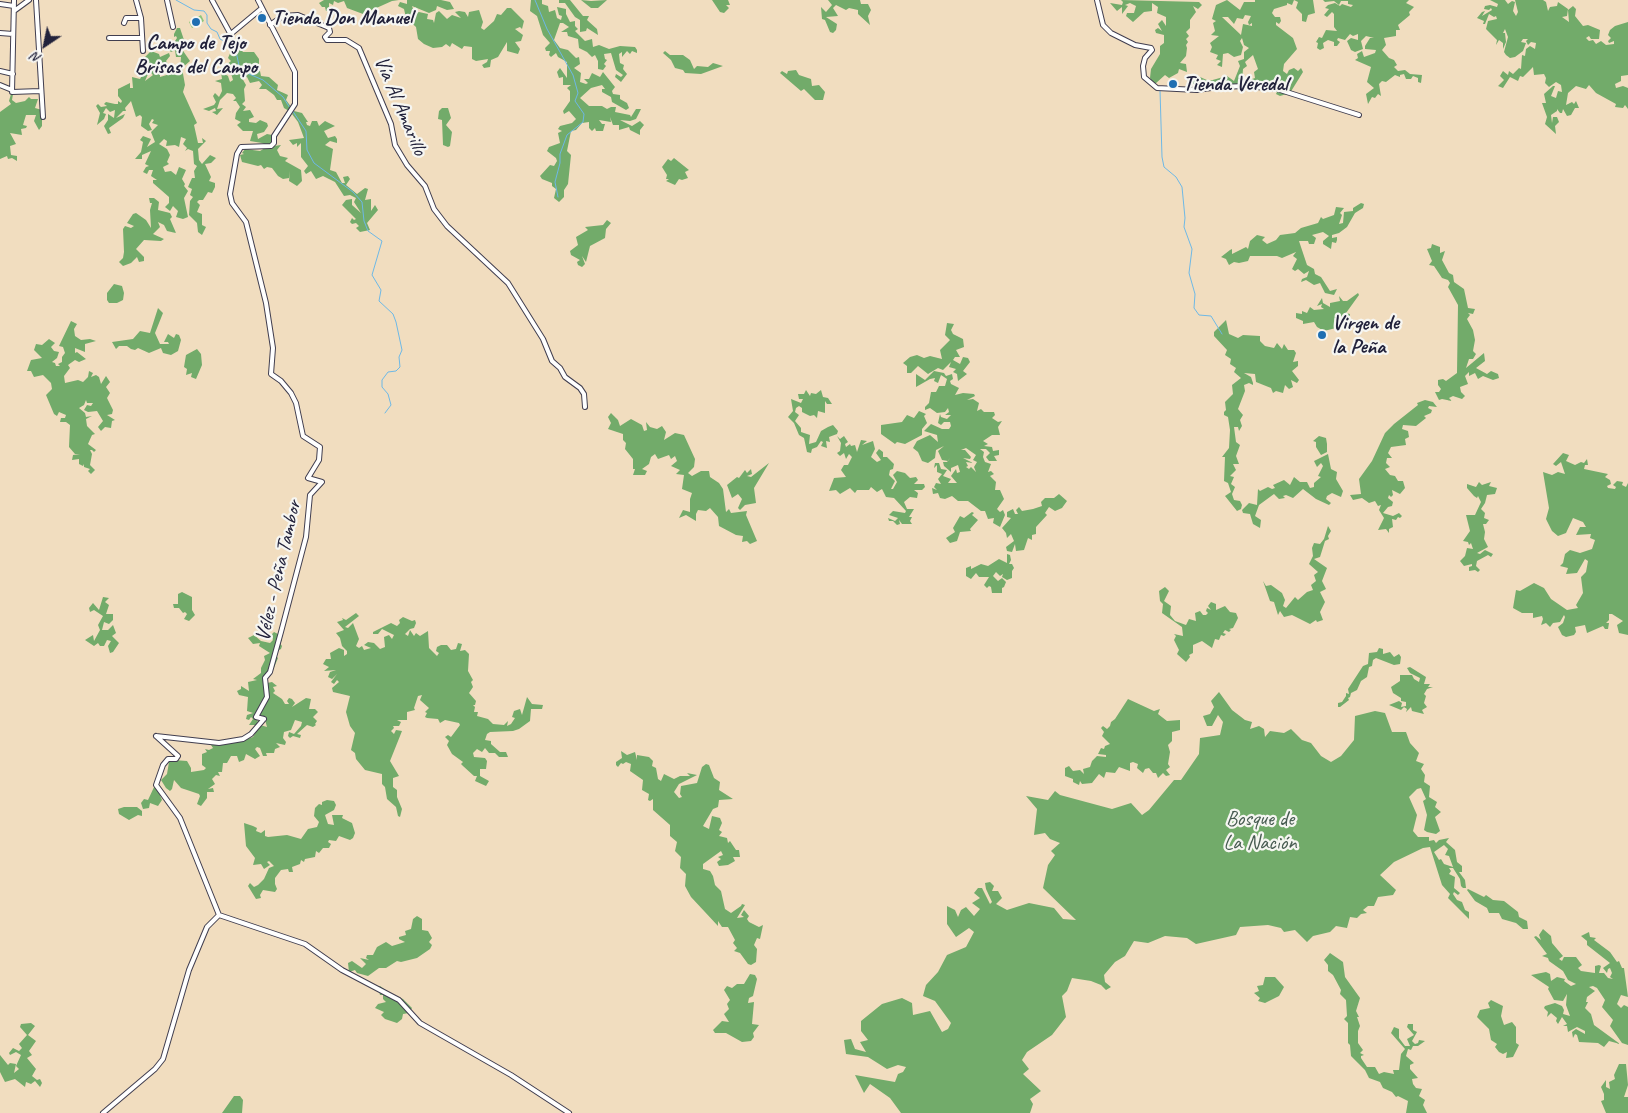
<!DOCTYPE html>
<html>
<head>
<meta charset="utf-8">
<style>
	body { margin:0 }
	#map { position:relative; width:1628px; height:1113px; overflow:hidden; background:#f1ddbf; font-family:Caveat,sans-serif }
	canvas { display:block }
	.north { position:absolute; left:20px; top:20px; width:50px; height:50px; -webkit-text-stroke:4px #f6f6f2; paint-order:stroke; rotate:214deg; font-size:14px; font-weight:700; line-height:20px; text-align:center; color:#22223b }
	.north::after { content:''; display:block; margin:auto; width:18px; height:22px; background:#22223b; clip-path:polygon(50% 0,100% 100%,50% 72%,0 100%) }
</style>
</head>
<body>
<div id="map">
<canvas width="1628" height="1113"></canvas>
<div class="north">N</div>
</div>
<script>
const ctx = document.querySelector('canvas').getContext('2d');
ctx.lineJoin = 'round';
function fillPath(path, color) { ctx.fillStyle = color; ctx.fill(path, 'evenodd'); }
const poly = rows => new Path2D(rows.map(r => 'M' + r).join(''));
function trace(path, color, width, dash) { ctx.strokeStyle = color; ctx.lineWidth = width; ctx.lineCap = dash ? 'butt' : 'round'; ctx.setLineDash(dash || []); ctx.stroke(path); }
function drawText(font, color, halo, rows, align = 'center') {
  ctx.font = font + ' Caveat,sans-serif'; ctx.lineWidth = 4.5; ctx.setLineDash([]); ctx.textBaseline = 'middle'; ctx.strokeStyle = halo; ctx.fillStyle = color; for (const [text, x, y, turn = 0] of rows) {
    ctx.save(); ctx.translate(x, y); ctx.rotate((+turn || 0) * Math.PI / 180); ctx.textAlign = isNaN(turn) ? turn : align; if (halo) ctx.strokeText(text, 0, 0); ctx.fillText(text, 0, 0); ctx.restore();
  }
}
const green = poly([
	[201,15,204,21,192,28,189,22]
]);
const forest = poly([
	[324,0,399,0,392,1,363,14,347,8,344,1,338,3,334,1,333,5,329,3,329,9,326,11,325,7,322,7,319,3],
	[404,0,441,0,450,2,454,9,447,10,437,6,436,10,429,13,412,6,415,14,419,12,428,14,427,19,433,20,434,23,436,13,439,11,447,19,452,15,461,18,455,12,459,11,465,12,468,17,469,12,479,10,483,22,481,28,484,30,494,21,497,14,501,15,507,8,511,8,524,21,522,29,520,27,515,29,523,35,521,41,515,42,520,49,518,54,507,51,507,42,498,57,491,60,490,67,484,68,482,65,487,62,488,59,476,61,472,59,472,47,464,46,462,49,452,43,450,47,446,44,442,47,433,48,424,44,418,39,416,27,406,18,404,9,398,6,400,2,407,4,407,0],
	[531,0,542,0,542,4,548,6,549,12,555,10,557,18,561,20,562,16,559,15,557,7,566,9,566,14,570,22,575,21,575,26,578,29,575,31,585,41,592,39,593,47,599,45,609,49,620,46,635,47,637,50,637,53,632,51,630,54,627,51,622,57,622,52,619,54,620,63,624,65,623,69,627,74,621,82,615,77,616,74,621,77,623,75,616,70,611,53,604,54,605,59,607,60,604,64,606,66,603,70,598,69,598,61,595,55,592,57,587,52,579,48,578,39,568,36,567,32,561,32,569,27,563,23,560,23,554,40,560,48,568,50,576,58,579,57,580,64,574,68,581,73,580,82,586,84,588,83,584,79,589,79,592,73,600,77,603,72,615,87,612,91,613,94,620,95,620,99,627,103,629,108,626,110,612,102,611,97,602,92,602,89,605,89,602,85,591,88,580,98,589,106,602,106,607,109,611,107,616,107,615,112,630,115,631,117,636,109,641,109,636,119,630,121,620,120,632,126,640,121,644,125,640,130,640,135,630,130,629,127,619,130,619,125,613,125,610,117,611,122,599,120,602,124,605,124,603,131,596,131,595,128,592,131,589,128,589,122,582,123,576,130,571,131,567,151,571,155,568,184,564,190,564,197,559,202,554,198,556,189,552,186,552,183,542,179,540,176,550,165,554,166,557,161,556,158,547,151,549,147,560,143,558,133,562,131,558,129,560,126,572,123,576,119,569,111,564,114,563,111,570,101,570,91,567,88,571,85,563,85,563,77,559,78,557,72,560,68,567,78,567,62,558,57,556,53,551,57,549,55,550,51,546,51,545,48,550,43,543,35,537,16,530,11],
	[559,0,570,0,583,16,589,16,587,20,597,29,598,35,587,28,586,31,580,32,580,20,575,17,565,3,559,3],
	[581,0,591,1,607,0,598,8,591,8],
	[712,0,728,0,730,5,726,5,729,8,724,13,720,12],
	[828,0,860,0,861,4,868,4,871,10,868,16,870,25,858,14,858,10,849,8,846,10,836,5,833,8,838,16,826,17,837,24,836,30,833,33,830,32,825,20,822,19,821,7,826,12,832,5],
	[1121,0,1199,2,1202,5,1198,9,1193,6,1196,12,1190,20,1190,28,1186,32,1189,36,1186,39,1188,42,1186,45,1187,48,1186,56,1180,63,1186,64,1187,72,1179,69,1178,73,1169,78,1165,75,1155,84,1152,81,1150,78,1151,69,1160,54,1160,46,1164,43,1164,35,1156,33,1155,30,1158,28,1162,31,1158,24,1162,20,1166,26,1166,17,1157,13,1158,7,1152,3,1152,11,1144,12,1133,22,1126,16,1127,13,1134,13,1136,6,1130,3,1125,5,1128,6,1122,14,1122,7,1117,11,1110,3,1122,5,1123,2],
	[1227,0,1240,10,1244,2,1255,2,1255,0,1313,0,1315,13,1308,15,1306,22,1302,21,1302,14,1296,8,1298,2,1294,0,1292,5,1287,3,1287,5,1274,9,1272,13,1275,17,1280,17,1281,21,1279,24,1276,22,1276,25,1293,38,1297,49,1284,64,1283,71,1287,74,1289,70,1294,68,1298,71,1301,68,1303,72,1290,93,1280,96,1276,94,1278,90,1243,85,1244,82,1255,78,1254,72,1258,69,1253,55,1245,62,1247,66,1243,69,1242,82,1238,85,1212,83,1202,88,1196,87,1195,84,1192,84,1194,79,1200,77,1209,81,1227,76,1234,81,1240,66,1238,61,1244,59,1244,52,1249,48,1244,45,1242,38,1240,41,1243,47,1241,55,1234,57,1228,53,1223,54,1222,67,1217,65,1221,61,1216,59,1218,55,1210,52,1212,47,1210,43,1219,36,1211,35,1215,31,1213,23,1216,21,1212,19,1216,5],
	[1245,15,1251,16,1248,22,1249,25,1252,23,1252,26,1243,24,1241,35,1222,17,1228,17,1234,24,1237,18,1243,19],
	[1323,0,1409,0,1406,3,1414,7,1409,12,1410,15,1398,25,1400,30,1396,30,1396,36,1384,38,1386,45,1382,50,1389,58,1394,60,1397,65,1394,67,1398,71,1405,70,1410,74,1422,75,1421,83,1418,82,1418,78,1413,76,1411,79,1406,79,1404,74,1400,75,1400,77,1395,75,1386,82,1382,81,1379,84,1381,96,1378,94,1375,98,1372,97,1368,104,1366,94,1374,88,1367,82,1371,67,1355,60,1358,58,1357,54,1362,51,1364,57,1375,53,1376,50,1365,49,1365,46,1370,38,1374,38,1366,36,1361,41,1363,49,1355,52,1351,50,1347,41,1351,38,1358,40,1358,34,1353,36,1350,34,1345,40,1338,38,1337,40,1340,42,1337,46,1334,46,1334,42,1328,40,1323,43,1324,48,1320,50,1317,48,1318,43,1316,42,1319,37,1322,38,1326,30,1337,31,1334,27,1334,14,1332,12,1327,17,1324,15,1329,9,1325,8,1328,5,1335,3,1340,6,1342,4,1351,7,1353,5,1348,4,1348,1,1341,1,1339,5,1334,1,1325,2],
	[1490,0,1505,0,1508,4,1512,1,1515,2,1513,11,1516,16,1518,12,1515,0,1543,0,1546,2,1548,11,1550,7,1557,6,1558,2,1568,9,1567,16,1562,17,1569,22,1568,10,1573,6,1576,9,1575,16,1583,26,1588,25,1600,30,1599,39,1591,39,1589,36,1586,38,1589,41,1593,40,1596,44,1601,41,1606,45,1614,44,1614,41,1609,43,1608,41,1611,38,1608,35,1610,30,1615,26,1628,22,1628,75,1621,76,1621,81,1615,84,1616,88,1623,86,1628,88,1628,109,1625,105,1623,108,1615,107,1616,104,1596,93,1589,85,1586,89,1576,86,1568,93,1566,105,1572,102,1574,104,1576,101,1579,108,1575,108,1571,115,1567,116,1563,109,1562,113,1560,113,1557,109,1557,111,1551,115,1552,123,1553,117,1557,117,1559,122,1555,126,1556,134,1545,124,1547,117,1542,103,1546,103,1544,94,1553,86,1555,86,1551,96,1556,98,1558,91,1562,92,1561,85,1556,82,1549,87,1545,83,1546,78,1544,74,1534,75,1533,67,1523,77,1520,76,1518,81,1510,77,1503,88,1498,86,1504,80,1500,76,1503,71,1508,75,1509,71,1513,74,1519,68,1521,69,1522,55,1525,56,1526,49,1530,46,1535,49,1536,43,1531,42,1528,45,1526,41,1528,39,1523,39,1521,42,1526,43,1523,51,1515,57,1510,58,1506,55,1504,52,1508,37,1505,29,1503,33,1505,33,1506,42,1503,49,1503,43,1499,40,1496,45,1497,40,1486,29,1488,21,1497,19,1496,16,1494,17,1489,14,1485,24,1483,24,1484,21,1477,18,1482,12,1485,11,1482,16,1492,10,1491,8,1489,10,1484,9,1485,6,1490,5,1497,7,1498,4],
	[177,28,180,28,185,43,179,45,190,61,182,68,185,85,183,92,197,123,194,125,198,143,203,143,202,138,206,141,198,149,199,160,202,164,210,155,216,158,211,163,205,164,211,177,209,181,215,183,215,187,212,193,208,192,203,200,199,200,197,202,200,205,197,212,202,214,202,225,206,227,202,235,198,232,197,223,189,215,190,201,193,197,190,195,192,189,188,187,192,178,195,178,194,171,197,166,194,164,193,151,188,149,185,151,187,148,183,144,186,139,181,137,179,147,175,145,166,146,167,141,164,139,159,144,167,149,170,155,167,162,169,164,163,167,165,172,171,171,176,175,179,167,186,170,182,179,185,184,184,186,188,191,184,198,188,217,183,219,176,217,178,211,173,206,170,211,165,207,169,203,169,197,153,183,153,180,157,180,151,176,153,170,149,170,147,174,143,172,146,167,149,166,145,164,151,151,142,155,142,159,135,159,141,152,143,142,140,140,143,136,151,139,147,147,155,142,151,132,158,125,152,123,154,120,152,119,149,124,152,130,148,131,141,126,142,117,140,115,136,117,131,101,125,108,126,111,123,111,116,118,125,114,123,118,109,128,111,133,108,134,104,126,108,120,108,114,114,118,115,110,110,112,106,108,103,113,106,114,104,119,97,125,100,113,96,106,98,104,101,107,107,106,104,104,106,102,115,104,118,104,118,101,121,103,122,101,118,96,118,89,130,83,130,88,133,88,132,77,140,79,144,72,148,74,145,81,153,75,148,70,140,68,146,64,145,57,151,51,159,54,160,57,169,53,170,56,166,61,171,68,160,72,160,77,180,71,181,57,176,57,175,50,171,52,169,50,177,38,176,36,174,37,174,34],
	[231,46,239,47,243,52,254,52,259,59,259,64,254,67,260,71,261,76,269,77,278,85,277,90,288,95,286,100,292,108,289,111,284,108,281,100,277,100,274,95,266,89,259,89,262,85,259,81,250,83,247,77,242,78,246,85,244,89,245,101,242,104,246,107,243,111,250,110,254,117,249,119,249,122,256,123,260,120,267,123,268,126,264,132,257,134,258,139,267,134,272,135,274,146,281,145,277,150,280,156,288,158,285,161,301,170,302,181,297,186,289,181,290,171,289,178,283,179,278,176,272,168,267,167,264,169,261,165,258,166,242,162,240,155,244,154,242,153,245,149,260,151,265,148,270,149,270,147,262,143,250,141,253,131,243,131,237,125,241,122,235,119,236,113,240,107,236,101,233,101,236,98,233,94,227,93,220,100,217,109,223,108,217,115,212,112,216,111,215,108,209,111,203,109,214,105,216,102,213,96,215,93,219,97,222,91,221,83,215,81,222,79,221,72,228,76,230,82,233,80,231,73,224,67,231,61,228,58,232,49],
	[665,51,670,55,683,55,690,60,694,69,697,66,708,67,713,63,723,66,701,74,685,73,683,70,675,68,671,60,663,53],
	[796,70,799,75,811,79,812,86,819,85,825,92,823,100,815,100,804,89,801,91,780,73,782,71,787,74,788,71],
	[11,94,13,94,12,100,16,103,25,101,29,97,31,99,38,99,35,108,42,110,42,126,39,130,34,121,36,115,26,115,23,125,27,126,26,128,21,129,22,135,10,133,16,144,10,146,11,155,17,156,17,161,12,158,8,159,7,156,0,159,0,112,11,104,9,101],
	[442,108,448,108,451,118,446,125,452,132,450,146,448,147,443,145,442,120,438,119,439,111],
	[294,111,302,113,308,122,306,122,307,125,310,126,312,121,317,121,319,126,325,121,335,126,324,131,328,138,335,136,337,139,337,143,330,141,325,145,333,149,330,170,336,172,342,183,345,183,343,177,348,176,350,179,346,185,357,194,365,188,368,189,365,200,371,199,371,211,375,205,378,210,367,223,370,230,360,232,356,228,359,226,356,223,352,224,350,222,352,218,354,220,356,219,342,205,346,200,352,199,352,205,361,213,354,202,356,198,350,195,344,196,335,182,323,176,316,179,311,171,306,174,304,171,308,166,301,157,301,143,297,147,297,143,293,145,289,140,304,138,298,122,292,114],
	[674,158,689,170,685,172,688,178,682,180,679,179,675,185,666,181,669,179,666,179,667,175,662,167,668,159,671,161],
	[149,198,154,198,159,202,158,210,170,213,172,217,170,219,176,233,167,231,164,225,158,222,160,227,153,234,164,239,161,241,144,240,136,249,144,257,144,261,139,262,137,257,131,263,123,266,119,262,123,258,124,252,123,229,125,226,131,228,134,226,127,223,133,214,136,213,146,220,151,228,150,210,152,203,150,203],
	[1361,203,1364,204,1363,208,1355,213,1347,227,1339,233,1332,235,1332,238,1337,237,1337,240,1336,243,1332,242,1331,249,1323,244,1323,241,1329,236,1323,232,1312,235,1316,238,1314,244,1309,244,1308,241,1299,241,1307,265,1314,269,1315,274,1321,277,1330,291,1337,289,1334,295,1325,293,1320,283,1314,285,1306,280,1301,282,1302,279,1307,277,1309,271,1304,274,1298,269,1295,271,1292,269,1297,259,1293,256,1296,252,1282,258,1277,256,1250,256,1248,261,1239,263,1234,262,1229,265,1226,259,1221,257,1230,250,1232,249,1232,254,1246,247,1248,249,1250,241,1257,235,1265,237,1262,240,1267,244,1276,240,1280,235,1295,233,1301,228,1318,223,1321,217,1323,219,1334,215,1336,207,1344,208,1340,213,1342,215,1339,224,1343,223,1344,212,1353,211,1353,208],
	[607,220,611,223,606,229,605,238,590,246,586,262,582,256,585,264,582,267,578,265,577,262,580,260,571,255,570,251,578,245,576,237,588,230,585,227,603,225],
	[1432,244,1440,247,1440,253,1445,251,1442,260,1449,273,1453,275,1454,282,1464,289,1468,308,1475,309,1473,314,1468,313,1470,315,1467,319,1473,330,1475,340,1473,351,1476,354,1473,359,1469,359,1466,368,1484,353,1485,361,1476,368,1487,374,1491,371,1498,374,1499,378,1493,380,1483,376,1478,379,1475,373,1469,376,1469,372,1465,376,1468,384,1460,387,1461,392,1465,396,1462,399,1453,396,1449,398,1452,401,1442,399,1439,400,1435,392,1439,392,1441,389,1438,385,1438,380,1443,379,1446,381,1457,373,1458,305,1448,287,1450,283,1448,280,1442,278,1434,266,1429,265,1432,261,1427,249,1431,248],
	[114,284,122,286,124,293,123,300,117,303,109,303,107,300,107,293],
	[1358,293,1359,295,1346,313,1350,314,1349,325,1343,323,1340,327,1324,331,1317,327,1314,322,1303,324,1303,321,1296,318,1296,313,1302,314,1302,311,1307,313,1310,307,1314,310,1324,309,1321,307,1322,304,1317,306,1322,298,1323,303,1330,307,1330,303,1340,301,1339,296,1343,301,1347,301],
	[158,308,163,313,155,333,160,344,169,344,168,342,164,342,168,334,174,338,176,334,179,335,181,340,178,351,171,355,163,353,161,348,149,353,138,348,135,350,131,349,127,346,119,346,116,349,112,342,133,339,140,331,150,333],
	[1226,320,1229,334,1238,338,1243,335,1260,336,1260,341,1265,346,1274,348,1277,343,1282,349,1284,344,1288,350,1294,350,1296,353,1293,362,1298,361,1298,366,1292,371,1299,380,1297,383,1291,380,1293,387,1289,389,1285,385,1283,393,1276,391,1273,393,1271,388,1256,382,1255,374,1244,373,1251,377,1253,383,1253,385,1249,383,1244,385,1245,391,1238,409,1243,415,1240,420,1242,426,1239,431,1238,427,1234,427,1236,442,1240,445,1236,456,1239,464,1233,464,1236,470,1230,476,1234,477,1231,484,1235,487,1232,494,1234,500,1240,501,1242,505,1241,509,1237,511,1225,496,1231,492,1228,483,1224,481,1225,457,1222,457,1229,448,1230,430,1228,417,1224,415,1224,412,1226,410,1225,402,1233,394,1232,385,1241,378,1234,372,1236,368,1230,364,1231,359,1225,355,1227,350,1214,336,1214,332],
	[71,321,77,324,74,329,75,336,81,340,90,339,96,341,85,344,85,352,75,348,75,353,77,352,86,359,79,362,75,360,68,365,70,368,64,376,65,383,78,380,83,382,88,377,89,371,93,373,91,377,96,375,99,377,101,384,106,376,110,382,106,387,110,393,107,398,113,410,112,414,107,415,115,420,112,421,111,428,105,427,101,431,98,427,103,421,97,411,88,412,84,410,87,405,91,406,93,403,87,403,86,400,84,405,79,408,85,413,86,417,92,416,86,419,87,426,95,434,92,435,88,444,96,450,94,452,92,450,90,450,92,454,90,465,95,470,91,474,88,471,90,469,84,467,84,464,83,466,79,464,79,459,72,460,73,455,80,454,75,454,69,447,70,425,66,422,60,422,61,418,65,418,66,415,59,412,57,416,54,414,46,395,52,389,51,383,43,375,34,377,31,371,27,371,31,360,42,358,34,350,36,344,42,345,49,339,55,343,51,347,54,351,59,352,57,358,52,362,55,363,56,366,60,366,58,364,62,362,62,357,65,353,63,347,59,346],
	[947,323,954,324,951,330,953,334,963,339,964,347,956,350,960,357,955,357,953,360,960,364,963,357,968,358,970,362,963,371,967,374,958,381,957,374,953,372,956,369,949,367,951,362,943,370,938,368,928,374,918,366,911,373,907,373,907,366,903,363,910,357,917,355,924,358,930,356,942,359,940,350,950,340,945,335],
	[197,349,201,354,202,365,196,379,191,377,192,373,186,375,187,369,184,367,186,355],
	[934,371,944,373,946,376,952,374,953,379,950,381,951,384,959,388,955,395,963,393,974,394,975,396,967,400,973,399,979,403,977,411,981,409,984,412,994,412,995,415,992,418,998,422,1002,421,998,427,1000,435,992,435,983,441,988,444,984,446,992,447,993,451,999,450,999,455,994,456,997,461,989,461,986,457,990,453,986,449,980,449,984,452,983,457,985,462,991,464,988,472,991,471,994,474,990,476,996,482,995,490,1000,490,1004,499,997,509,1000,512,1003,510,1005,515,1000,527,993,523,994,518,988,519,985,511,981,511,968,501,958,501,952,496,945,499,940,498,938,493,933,494,932,488,937,490,934,487,936,483,941,484,938,479,942,474,937,472,937,465,934,468,935,463,939,463,941,469,947,470,943,476,951,479,948,483,957,483,951,476,956,469,957,473,960,472,958,465,951,468,951,472,944,466,943,462,947,462,950,458,948,461,942,460,938,451,944,446,936,450,935,458,928,463,922,461,918,452,913,448,917,441,930,435,938,442,937,435,924,431,931,424,942,429,949,429,951,426,950,422,944,422,941,425,938,423,940,414,941,417,947,419,951,415,945,415,949,412,948,408,945,412,937,413,930,408,925,410,925,407,929,403,931,392,936,392,939,386,945,386,947,379,941,375,938,383,934,381,935,378,930,379,916,387,916,374,925,380],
	[966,448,976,455,973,460,977,462,974,467,976,472,971,467,969,469,966,467,968,466,966,462,973,463,963,458,970,459,971,457,965,450,961,450],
	[806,390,810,396,811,393,816,394,821,390,823,397,828,398,832,404,827,404,825,401,825,413,818,411,817,418,814,415,810,416,802,412,802,408,799,406,796,408,795,412,799,415,795,421,801,428,801,432,810,435,809,444,816,442,821,431,828,427,833,425,838,431,837,434,829,437,830,442,826,441,827,448,821,446,823,442,821,441,817,447,812,449,811,453,807,452,804,438,799,435,794,423,788,417,793,411,791,399,801,403,803,399,799,399,798,394,804,394],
	[1425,400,1433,402,1437,407,1429,406,1428,408,1432,410,1431,413,1424,416,1426,418,1416,426,1403,425,1402,429,1408,431,1409,437,1405,439,1406,445,1391,447,1388,453,1392,458,1387,458,1386,463,1390,467,1385,469,1390,475,1395,476,1398,481,1403,481,1405,488,1400,494,1392,490,1393,495,1391,497,1389,495,1388,498,1393,502,1392,506,1388,507,1383,513,1393,516,1399,513,1402,516,1400,518,1398,517,1396,520,1392,519,1393,527,1389,529,1389,533,1386,529,1378,530,1384,518,1379,510,1381,505,1378,506,1375,501,1369,503,1362,498,1353,500,1350,495,1361,494,1359,479,1372,461,1385,433,1394,424,1418,405,1417,403],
	[919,411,926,414,924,416,927,423,922,429,922,435,905,444,897,442,895,444,881,434,881,425,902,422,907,415,914,418],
	[611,413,618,420,620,426,631,419,642,425,644,431,647,430,646,422,650,427,657,429,662,426,666,432,664,440,675,433,684,435,695,459,694,467,688,473,692,476,701,471,709,471,710,477,719,483,723,489,726,512,729,509,731,513,747,511,746,515,757,541,750,544,747,541,742,542,743,536,736,535,719,526,718,517,710,508,706,511,698,510,696,514,696,521,686,515,679,518,683,510,690,512,690,499,692,493,682,489,684,475,676,474,680,470,671,466,677,461,675,456,671,459,669,455,658,459,655,454,651,457,649,464,642,469,647,471,645,475,633,475,635,469,633,469,633,459,625,449,626,443,623,440,623,434,608,429,611,423,608,417],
	[837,436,840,439,844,436,848,442,845,444,846,447,850,444,851,446,855,445,857,452,861,440,867,441,862,445,873,441,875,449,871,457,877,462,881,460,876,453,879,449,883,452,883,457,887,457,894,464,893,469,890,470,889,475,895,481,891,489,893,489,897,482,893,475,897,471,905,473,910,478,916,477,918,480,914,484,924,484,925,487,922,490,914,490,918,493,917,498,910,497,904,502,907,509,914,509,909,517,912,517,910,521,912,524,902,524,899,520,900,524,897,525,893,521,889,521,888,518,895,521,898,518,889,515,893,511,905,513,906,511,894,498,886,497,882,489,877,492,871,487,869,490,857,490,855,493,850,488,840,494,836,490,829,491,834,478,846,477,841,470,844,465,848,465,852,457,849,454,846,459,844,453,840,456,837,453,840,451,841,443],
	[1319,436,1326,438,1327,444,1327,452,1321,455,1316,447,1316,442,1313,441],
	[1563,453,1569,455,1566,461,1575,465,1581,462,1584,463,1587,459,1588,465,1585,465,1584,469,1608,474,1605,477,1610,480,1611,484,1607,486,1608,488,1615,489,1616,487,1613,485,1617,481,1623,482,1622,485,1626,487,1628,483,1628,635,1619,633,1617,625,1623,621,1612,614,1609,614,1609,620,1606,623,1609,623,1608,629,1605,629,1603,626,1587,633,1585,625,1575,627,1576,632,1574,635,1566,637,1562,635,1558,627,1563,623,1565,617,1564,615,1560,622,1553,623,1550,627,1546,623,1541,625,1543,619,1542,616,1533,618,1533,613,1522,613,1513,608,1516,590,1520,591,1534,583,1544,588,1551,599,1567,610,1578,608,1576,605,1583,593,1581,577,1586,572,1588,561,1585,559,1577,573,1566,574,1568,568,1560,566,1563,563,1565,554,1570,550,1580,553,1592,549,1595,540,1590,538,1591,534,1576,535,1580,527,1586,527,1583,522,1573,518,1566,533,1558,536,1552,531,1546,519,1549,508,1543,472,1552,475,1558,472,1565,474,1561,462,1556,466,1553,464],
	[1328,454,1331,469,1337,472,1336,479,1343,491,1341,497,1332,493,1327,496,1326,499,1331,503,1329,505,1316,499,1303,489,1293,498,1286,495,1283,496,1285,498,1279,499,1274,494,1259,505,1255,516,1261,520,1260,528,1253,524,1250,514,1243,513,1242,510,1249,503,1257,505,1258,489,1260,491,1268,487,1272,489,1275,488,1273,485,1284,480,1290,485,1294,477,1300,482,1307,482,1310,488,1314,487,1314,483,1321,477,1318,476,1323,466,1321,463,1317,467,1314,461],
	[769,463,754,488,756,503,745,505,740,510,738,508,742,499,738,494,732,498,727,485,737,477,739,478,745,470,747,473,751,469,752,474,747,476,751,477],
	[1479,482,1482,485,1491,482,1489,486,1497,488,1495,494,1487,495,1485,503,1481,509,1485,513,1484,518,1489,520,1486,524,1483,524,1485,532,1484,539,1488,547,1477,553,1480,554,1485,550,1493,554,1491,557,1488,555,1477,561,1476,566,1480,570,1478,572,1475,570,1469,571,1469,567,1472,566,1472,564,1464,566,1460,561,1465,556,1467,548,1473,549,1471,543,1469,545,1468,542,1463,541,1470,531,1466,515,1475,515,1481,502,1478,496,1477,498,1474,496,1467,488,1467,484,1476,487],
	[1059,494,1067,501,1062,508,1055,511,1049,507,1045,513,1047,515,1036,527,1036,534,1032,535,1032,540,1028,538,1024,550,1016,551,1015,544,1012,552,1007,551,1006,547,1014,541,1011,534,1007,538,1006,533,1002,528,1011,518,1007,517,1007,512,1013,509,1015,514,1018,514,1016,510,1019,507,1022,511,1033,509,1042,506,1041,502,1045,498,1054,498],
	[972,512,974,513,972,515,978,520,970,529,971,531,960,532,957,541,950,543,946,538,955,532,953,528,960,516,964,518],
	[1328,526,1331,531,1328,536,1329,539,1325,541,1320,557,1314,559,1327,568,1322,581,1326,589,1320,592,1325,602,1320,612,1323,620,1317,622,1316,620,1310,624,1292,615,1284,617,1280,611,1278,615,1274,602,1270,601,1263,581,1266,586,1271,585,1282,593,1285,600,1283,606,1286,608,1295,597,1298,600,1307,592,1313,590,1311,585,1316,581,1314,575,1318,572,1309,564,1313,556,1312,548,1314,543,1320,544,1324,539],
	[1007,554,1010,555,1011,560,1009,564,1012,564,1014,568,1012,571,1012,578,1007,580,1002,577,1003,574,1000,576,996,572,993,576,998,581,1002,578,1006,582,1004,587,1002,588,1002,593,992,593,991,587,989,586,987,588,984,585,989,577,979,577,976,573,971,579,966,576,966,568,971,566,971,569,981,564,988,566,999,559,1007,563],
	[1165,587,1169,591,1164,601,1171,606,1170,615,1175,621,1186,625,1189,619,1196,621,1195,613,1200,611,1203,615,1206,615,1208,613,1206,611,1207,608,1211,610,1208,606,1211,602,1216,604,1216,610,1225,606,1230,612,1236,613,1238,618,1233,628,1229,629,1231,630,1229,632,1225,630,1223,633,1226,634,1224,636,1221,635,1219,640,1215,639,1212,648,1202,641,1193,645,1193,653,1189,655,1190,657,1186,662,1177,654,1179,650,1174,640,1176,636,1174,634,1183,636,1182,627,1162,613,1163,604,1160,601,1159,591],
	[182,592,192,597,192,610,195,615,189,621,184,619,187,614,185,612,183,613,179,608,174,608,173,604,178,604,178,594],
	[103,597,109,598,105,602,109,605,106,614,113,614,113,620,109,624,104,622,102,630,108,630,113,625,116,633,112,636,119,643,113,652,110,653,108,646,111,641,107,640,104,646,100,646,98,643,94,646,85,640,93,635,94,641,100,630,98,625,103,616,94,610,90,612,89,608,93,603,99,610],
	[356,613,359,616,345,627,348,628,353,623,359,639,356,646,359,648,362,646,364,650,371,648,364,645,368,642,374,643,380,649,385,647,384,637,389,635,392,639,394,635,382,629,378,634,373,634,373,632,391,623,397,626,400,623,399,620,403,617,412,621,415,620,416,623,414,628,410,629,405,634,408,636,410,630,414,636,416,633,420,636,428,631,429,648,437,656,439,653,436,651,437,647,441,645,447,645,451,650,456,649,458,643,462,644,460,651,465,650,469,654,468,671,473,680,471,682,473,687,469,693,476,701,475,705,473,705,475,707,474,712,478,712,477,716,488,719,493,724,504,725,508,721,507,726,511,724,515,718,512,717,514,711,520,709,522,715,527,697,532,704,543,705,542,709,531,709,530,721,519,729,513,731,490,732,487,734,485,740,491,741,491,744,500,752,506,752,508,757,499,757,495,753,489,753,485,748,482,752,477,749,473,753,474,757,485,758,487,761,486,769,480,769,480,776,489,781,486,786,475,781,477,776,474,776,463,766,461,764,463,762,452,754,447,745,449,741,445,737,448,735,451,737,460,725,459,723,445,720,440,723,438,719,427,718,425,717,427,713,425,712,429,708,420,700,422,695,418,696,414,708,415,710,407,712,407,720,397,720,401,722,399,726,393,726,394,728,391,731,394,734,396,730,402,731,390,761,399,776,393,778,393,787,397,790,397,797,402,809,400,817,398,816,396,807,387,799,385,787,382,784,382,774,365,770,356,759,355,753,351,750,355,733,350,726,346,712,350,696,333,692,332,688,339,682,337,680,334,684,331,682,337,674,332,679,328,677,330,672,336,670,324,671,329,667,323,664,326,659,331,659,330,653,339,648,344,650,344,656,347,654,347,651,342,646,340,638,336,633,344,630,337,622,343,620,342,618,346,620],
	[274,632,280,635,282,641,279,642,282,646,281,649,273,653,278,658,273,670,267,677,267,683,272,682,277,686,273,687,275,691,273,693,282,699,285,704,289,704,287,701,289,698,292,699,295,703,292,707,306,698,311,699,309,709,315,709,318,712,313,717,317,721,315,724,316,725,313,727,307,725,297,734,301,735,300,738,293,736,290,738,288,736,289,732,294,734,301,726,302,722,295,720,291,730,284,732,283,738,286,742,285,745,276,743,280,747,275,749,274,753,266,753,267,756,263,756,260,748,257,747,255,749,260,756,255,759,246,754,244,760,239,762,237,756,231,756,227,763,223,763,222,772,218,772,220,776,216,775,212,779,215,784,208,789,213,788,214,792,207,792,207,798,201,806,197,804,200,796,199,794,181,788,174,780,172,789,170,791,166,788,161,780,167,774,169,762,173,760,187,761,191,768,191,772,204,770,206,768,202,765,202,754,207,752,205,749,209,750,213,748,211,745,238,742,253,737,260,725,267,727,264,716,255,718,258,721,256,725,249,725,253,719,251,717,249,720,246,719,247,715,253,713,247,711,248,697,239,695,237,691,241,689,241,686,249,691,248,682,257,680,253,679,261,673,261,668,265,660,264,656,270,653,259,646,260,643,253,644,248,638,254,635,261,641,270,643,273,640,271,635],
	[1379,648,1383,649,1383,654,1390,652,1394,657,1399,654,1401,657,1400,664,1394,665,1376,658,1373,660,1372,666,1369,667,1367,677,1361,681,1357,690,1351,693,1350,697,1348,698,1349,700,1340,707,1338,707,1338,703,1342,702,1346,696,1346,693,1349,694,1348,689,1363,666,1368,664,1369,653,1377,652],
	[1410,667,1426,677,1424,684,1430,684,1428,687,1433,687,1427,689,1424,694,1426,696,1424,703,1427,707,1422,710,1424,714,1412,711,1411,707,1406,712,1407,709,1404,707,1401,710,1389,705,1399,701,1402,703,1401,707,1406,706,1406,702,1401,701,1401,698,1393,693,1391,687,1400,681,1400,675,1412,675,1414,679,1419,682,1420,678,1410,673,1407,668],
	[1219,692,1232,710,1245,720,1252,722,1250,729,1259,726,1264,729,1265,737,1270,731,1284,733,1291,729,1302,740,1311,743,1321,756,1331,762,1341,756,1354,740,1355,716,1375,711,1385,713,1392,732,1406,732,1410,743,1419,753,1416,761,1424,764,1421,769,1425,775,1424,782,1430,786,1429,797,1437,802,1435,807,1441,812,1435,817,1440,831,1436,834,1427,832,1424,830,1427,815,1423,801,1426,799,1421,788,1417,789,1409,797,1417,815,1413,831,1418,837,1429,837,1429,841,1434,840,1436,843,1439,840,1449,838,1446,842,1455,850,1457,862,1462,866,1462,872,1459,872,1465,880,1466,888,1463,888,1461,886,1460,879,1453,868,1449,868,1451,871,1449,874,1455,877,1454,888,1460,893,1458,895,1454,892,1453,894,1457,900,1462,902,1465,910,1469,912,1469,919,1448,898,1450,894,1442,885,1430,847,1423,848,1394,862,1380,875,1396,890,1393,895,1378,897,1374,906,1368,906,1363,910,1367,913,1361,914,1357,918,1350,917,1347,928,1336,926,1330,932,1313,936,1307,942,1295,930,1284,932,1281,928,1268,925,1240,927,1236,935,1196,944,1187,938,1165,936,1148,943,1134,941,1125,956,1115,962,1104,975,1105,982,1111,987,1106,990,1101,985,1091,981,1072,978,1067,991,1062,996,1066,1017,1052,1035,1027,1052,1022,1060,1029,1069,1023,1074,1041,1091,1030,1099,1033,1104,1030,1113,901,1113,890,1098,870,1084,864,1093,855,1075,895,1082,898,1074,903,1072,906,1067,898,1065,887,1069,868,1057,846,1054,844,1040,851,1039,855,1049,866,1052,860,1042,868,1040,861,1031,861,1021,882,1004,902,998,912,1003,913,1015,930,1011,942,1032,948,1029,951,1023,935,1001,923,996,926,985,938,972,947,955,966,947,974,932,969,928,956,937,947,924,947,906,955,910,958,917,961,910,966,907,974,916,980,909,972,903,980,898,974,893,978,888,982,888,990,904,992,902,986,889,985,883,990,882,994,886,992,891,998,891,1002,898,996,904,1007,910,1029,903,1054,908,1063,919,1076,920,1043,888,1048,865,1055,855,1051,851,1060,843,1050,839,1045,833,1034,835,1037,809,1026,796,1048,800,1055,791,1060,795,1112,809,1131,803,1142,815,1149,810,1174,780,1181,780,1199,754,1200,738,1220,735,1223,722,1218,715,1212,726,1207,726,1203,716,1210,714,1214,707,1211,701],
	[1444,845,1448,849,1445,855,1449,856,1453,867,1444,864,1441,859,1439,860,1434,852],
	[1128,699,1154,711,1160,709,1158,714,1167,721,1180,720,1180,730,1172,732,1172,741,1168,745,1170,752,1168,764,1170,767,1166,770,1170,775,1166,776,1163,773,1158,778,1156,773,1153,773,1149,768,1145,769,1143,773,1137,768,1138,764,1133,762,1130,763,1130,771,1119,767,1115,773,1106,772,1104,778,1099,774,1092,783,1082,784,1080,781,1079,785,1073,782,1073,779,1065,776,1065,768,1069,766,1073,771,1080,770,1084,774,1083,769,1090,767,1092,761,1097,756,1106,757,1106,755,1098,754,1101,748,1104,749,1105,746,1110,744,1102,736,1104,732,1101,728,1103,726,1107,729,1110,726,1111,722,1115,719],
	[621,751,627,755,635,752,637,760,637,755,649,757,653,761,652,766,656,768,658,779,661,781,664,774,674,779,680,776,690,776,687,773,697,775,679,784,674,792,679,798,682,797,680,794,681,786,697,783,702,767,706,764,709,765,714,778,720,782,719,790,733,799,719,800,718,807,713,809,703,826,709,829,712,816,720,818,722,823,719,830,722,832,719,836,727,838,728,843,730,841,736,850,739,850,740,857,733,857,735,861,728,865,719,866,717,862,721,859,718,857,723,855,721,851,703,864,703,869,710,871,713,876,715,885,721,891,725,909,731,913,741,906,742,904,745,905,737,918,744,917,741,915,744,910,749,916,747,919,749,922,759,927,763,925,760,939,757,938,754,945,757,949,756,962,751,965,748,964,740,953,734,951,737,948,733,943,735,940,728,927,722,927,718,921,718,926,691,897,685,886,686,874,680,868,681,857,675,851,677,842,670,836,670,825,653,810,653,799,650,801,648,800,649,794,642,790,643,780,630,771,631,764,626,762,623,764,621,763,618,767,616,765,616,762,622,758],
	[155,785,160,787,159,793,162,800,158,806,150,803,149,808,143,809,141,803,144,799,148,800],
	[327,800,334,801,336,805,334,810,325,815,328,824,334,825,332,815,343,815,342,818,352,823,355,833,353,838,350,840,339,836,336,841,329,840,328,842,331,844,329,848,323,848,319,853,316,851,315,857,305,859,304,862,301,860,300,864,292,867,293,872,289,872,288,869,281,870,275,878,275,884,277,889,275,892,263,890,260,895,261,898,256,899,248,886,250,883,254,887,258,885,264,879,269,868,274,866,269,861,267,862,270,865,264,869,261,864,253,865,255,858,246,846,244,823,253,826,257,828,256,831,261,833,265,830,265,836,268,837,287,835,301,839,308,829,317,827,319,822,314,816,315,808,319,804,322,805,322,802],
	[124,807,137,807,142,811,142,816,138,815,129,820,119,814,118,809],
	[1468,889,1484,897,1486,895,1493,900,1504,901,1518,912,1519,917,1527,921,1528,929,1523,929,1516,923,1502,919,1499,913,1489,913,1487,908,1475,901,1467,890],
	[417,916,422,919,422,930,428,931,432,938,429,942,432,945,430,949,417,958,401,962,397,961,386,968,379,968,368,976,357,973,355,970,349,972,348,963,352,961,362,968,366,964,360,958,369,960,366,958,367,955,373,955,377,947,386,942,392,946,405,942,399,939,399,937,406,935,405,931,411,929,413,919],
	[1543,929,1551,936,1552,943,1563,956,1559,959,1562,961,1564,957,1576,957,1582,965,1578,968,1581,971,1595,973,1595,966,1599,965,1601,966,1599,973,1604,973,1608,978,1613,979,1610,977,1612,973,1610,968,1608,969,1607,973,1603,968,1610,963,1587,945,1587,941,1581,936,1589,932,1590,937,1596,938,1594,940,1610,952,1617,962,1619,961,1622,968,1624,968,1628,997,1621,995,1617,1004,1621,1008,1624,1005,1628,1007,1628,1045,1622,1043,1610,1026,1613,1020,1602,1007,1605,1000,1597,988,1593,986,1589,987,1595,991,1587,997,1586,1002,1588,1002,1585,1008,1591,1014,1594,1025,1620,1044,1609,1041,1604,1047,1598,1043,1579,1042,1577,1035,1575,1034,1573,1038,1572,1032,1576,1029,1585,1034,1585,1031,1577,1027,1568,1032,1567,1026,1563,1026,1567,1024,1562,1017,1558,1024,1556,1021,1557,1018,1551,1013,1547,1017,1548,1012,1544,1008,1545,1006,1555,1003,1562,1006,1564,1010,1563,1014,1570,1016,1566,1005,1567,994,1563,1001,1554,1000,1548,989,1549,987,1531,975,1546,972,1550,974,1551,981,1557,977,1565,979,1564,981,1571,986,1576,984,1568,980,1563,971,1549,961,1548,958,1542,956,1547,954,1534,937,1536,936,1541,940,1539,935],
	[1330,953,1343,962,1345,977,1360,998,1356,1011,1359,1017,1357,1017,1360,1026,1358,1031,1358,1043,1363,1050,1360,1053,1364,1055,1361,1056,1361,1058,1367,1067,1375,1067,1379,1074,1384,1072,1394,1074,1393,1070,1399,1070,1401,1054,1405,1049,1391,1033,1394,1027,1399,1029,1399,1038,1405,1046,1410,1046,1407,1039,1414,1035,1407,1027,1408,1024,1413,1024,1413,1030,1417,1032,1412,1041,1415,1044,1418,1043,1419,1040,1425,1041,1418,1046,1413,1046,1411,1050,1408,1049,1406,1056,1414,1063,1410,1065,1410,1069,1418,1078,1412,1079,1413,1084,1416,1088,1422,1089,1419,1096,1425,1100,1423,1105,1427,1113,1406,1113,1408,1101,1398,1096,1396,1097,1392,1092,1383,1088,1380,1082,1369,1078,1365,1070,1351,1056,1350,1045,1348,1043,1348,1023,1344,1019,1347,1016,1346,1000,1340,994,1341,990,1333,975,1328,971,1328,965,1324,960],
	[750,974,755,975,757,979,753,996,749,998,748,1003,754,1002,752,1024,759,1025,753,1033,754,1037,751,1041,742,1042,726,1033,715,1033,713,1030,722,1021,729,1022,724,1014,729,1009,727,1004,730,1000,724,990,727,986,732,988,737,984,744,984],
	[1265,977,1275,977,1284,987,1279,996,1265,1003,1258,1001,1260,998,1254,993,1259,991,1257,986,1263,985],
	[380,986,391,994,403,999,412,1008,409,1013,403,1014,402,1019,397,1023,385,1019,381,1015,384,1012,375,1008,378,1004,386,1002,383,999,383,995,380,995,379,991,376,991,377,988],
	[1491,1000,1503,1006,1501,1016,1504,1025,1512,1022,1516,1027,1516,1043,1519,1045,1513,1057,1506,1058,1507,1052,1503,1054,1499,1052,1495,1047,1497,1044,1491,1040,1489,1029,1477,1017,1480,1010,1490,1008,1488,1003],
	[31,1023,35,1026,28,1035,36,1041,29,1051,32,1055,27,1058,36,1069,32,1076,37,1080,40,1079,42,1083,40,1087,35,1081,31,1084,26,1082,25,1087,15,1079,5,1082,0,1072,0,1055,8,1065,10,1063,16,1064,14,1073,19,1069,16,1066,21,1055,16,1052,10,1055,9,1053,13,1048,19,1051,22,1048,19,1044,27,1035,20,1027,21,1024],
	[1619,1064,1626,1064,1628,1085,1624,1097,1628,1097,1628,1113,1606,1113,1601,1101,1604,1100,1604,1094,1601,1087,1606,1080,1606,1087,1610,1089,1609,1082,1615,1079,1614,1075],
	[234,1096,240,1096,243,1100,242,1113,222,1113]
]);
const stream = poly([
	[176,0,194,10,204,11,207,15,207,23,211,29,217,32,220,39,235,47,240,70,263,80,283,97,290,108],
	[535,0,547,29,573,75,578,93,575,101,584,114,583,122,567,135,560,154,560,163,555,182,558,197],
	[1160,90,1162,157,1164,167,1176,177,1182,187,1185,218,1184,227,1192,249,1189,273,1195,294,1194,308,1199,315,1211,316,1222,334],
	[292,110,306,131,307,150,314,163,353,192,362,202,364,221,368,231,382,241,372,275,381,290,379,301,393,314,396,322,402,350,399,357,400,367,396,371,388,372,382,380,382,387,388,394,391,405,385,413]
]);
const street = poly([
	[14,0,12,92,40,91],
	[36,0,43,117],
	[136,0,141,18,143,51],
	[167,0,173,27],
	[212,0,230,33],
	[258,0,295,72,295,104,274,136,274,143,271,146,241,147,237,154,230,194,232,203,246,222,266,303,273,348,271,374,281,381,291,393,296,403,303,436,320,447,319,460,308,478,322,482,310,495,306,537,281,632,270,672,265,678,267,697,256,717,264,719],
	[1097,0,1103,25,1111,33,1135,45,1151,48,1152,50,1145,58,1143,66,1144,77,1157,88,1197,90,1218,87,1246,86,1277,89,1359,115],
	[0,4,14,6],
	[14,11,29,0],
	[124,23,126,18,141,18],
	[270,25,283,16,298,15,329,28,330,32,325,37,327,40,346,40,359,48,391,124,395,145,407,165,425,186,434,209,447,226,508,283,543,339,552,361,560,368,565,377,580,388,584,394,585,407],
	[0,33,13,34],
	[109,38,142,38],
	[226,38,262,8],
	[0,71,13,74],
	[0,85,12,90],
	[156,736,178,756,176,759,168,759,163,765,156,785,180,818,219,915],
	[156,736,219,743,243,739,251,734,264,719],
	[219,915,305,944,342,970,399,1000,420,1023,511,1075,569,1113],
	[103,1113,155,1069,163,1059,189,970,207,927,219,915]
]);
const markers = [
	[262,18,5,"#1f6fb2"],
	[196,22,5,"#1f6fb2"],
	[1173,84,5,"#1f6fb2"],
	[1322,335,5,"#1f6fb2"]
];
const poiNames = [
	["Tienda Don Manuel",272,18],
	["Campo de Tejo",196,43,"center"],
	["Brisas del Campo",196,67,"center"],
	["Tienda Veredal",1183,84],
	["Virgen de",1332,323],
	["la Peña",1332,347]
];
const streetNames = [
	["Vía Al Amarillo",400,106,67],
	["Vélez - Peña Tambor",279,571,-77]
];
const parkNames = [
	["Bosque de",1260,819],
	["La Nación",1260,843]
];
fillPath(green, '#8dc67a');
fillPath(forest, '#72ab6a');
trace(stream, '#6db8e6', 1);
trace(street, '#413e4f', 6);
trace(street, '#fff', 4);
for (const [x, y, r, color] of markers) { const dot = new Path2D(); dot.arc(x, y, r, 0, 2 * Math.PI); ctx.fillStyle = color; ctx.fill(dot); trace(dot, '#f6f6f2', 2); }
drawText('bold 21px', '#22223b', '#f6f6f2', poiNames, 'left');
drawText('21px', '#22223b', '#f6f6f2', streetNames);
drawText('21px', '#475b51', '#f6f6f2', parkNames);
</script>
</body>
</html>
